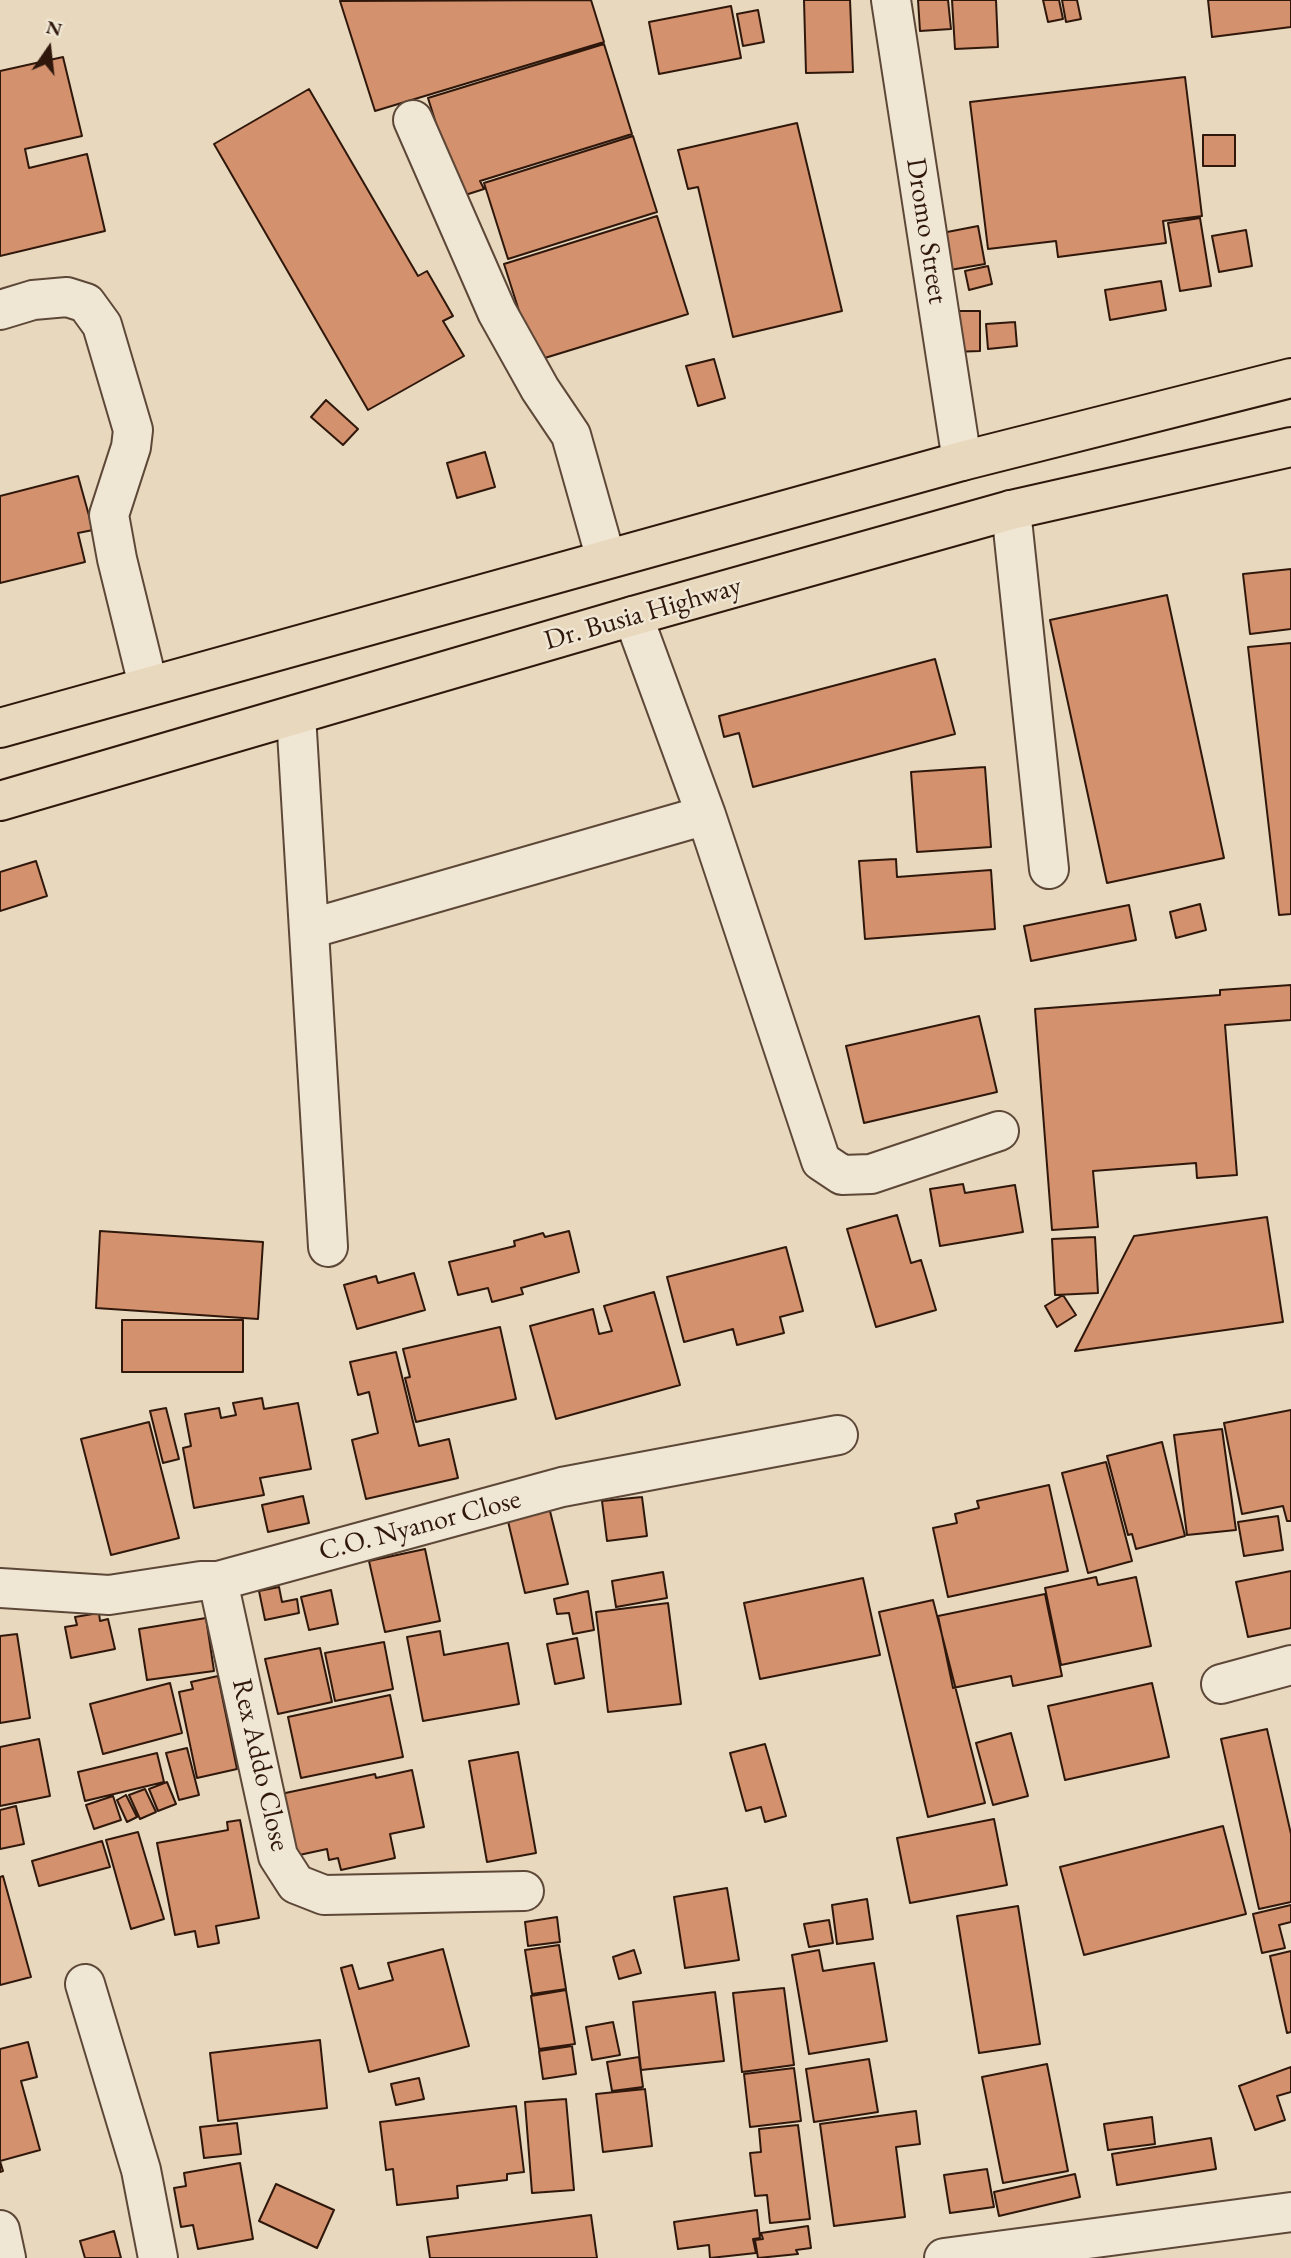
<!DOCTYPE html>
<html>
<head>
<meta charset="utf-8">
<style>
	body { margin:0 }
	#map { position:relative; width:1291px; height:2258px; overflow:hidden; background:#e8d8bd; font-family:"EB Garamond",serif }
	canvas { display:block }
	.north { position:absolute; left:14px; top:14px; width:70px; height:70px; -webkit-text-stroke:5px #f0e6d4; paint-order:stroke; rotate:14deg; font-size:19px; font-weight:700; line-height:28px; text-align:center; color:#2f180b }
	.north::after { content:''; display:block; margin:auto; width:24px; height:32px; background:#2f180b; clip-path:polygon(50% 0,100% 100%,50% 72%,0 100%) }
</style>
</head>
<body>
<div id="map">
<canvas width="1291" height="2258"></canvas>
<div class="north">N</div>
</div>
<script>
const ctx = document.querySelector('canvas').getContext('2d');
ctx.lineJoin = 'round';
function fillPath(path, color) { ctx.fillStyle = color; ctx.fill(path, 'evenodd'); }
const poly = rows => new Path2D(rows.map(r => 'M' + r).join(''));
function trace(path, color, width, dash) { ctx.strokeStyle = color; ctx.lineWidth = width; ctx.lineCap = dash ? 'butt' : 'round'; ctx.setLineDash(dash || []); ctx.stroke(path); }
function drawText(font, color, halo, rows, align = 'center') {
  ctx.font = font + ' "EB Garamond",serif'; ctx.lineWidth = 5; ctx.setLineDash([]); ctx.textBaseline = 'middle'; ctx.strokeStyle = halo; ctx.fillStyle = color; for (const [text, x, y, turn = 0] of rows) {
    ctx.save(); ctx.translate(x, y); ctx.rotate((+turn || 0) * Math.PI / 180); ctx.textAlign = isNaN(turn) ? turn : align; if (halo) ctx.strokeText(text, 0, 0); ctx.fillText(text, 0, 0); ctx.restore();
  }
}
const building = poly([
	[591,0,604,42,375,111,340,1,591,0],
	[804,0,850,0,853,72,806,73,804,0],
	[918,0,948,0,951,29,920,31,918,0],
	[952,0,996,0,998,47,955,49,952,0],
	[1043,0,1059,0,1063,19,1048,22,1043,0],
	[1062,0,1077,0,1081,19,1066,22,1062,0],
	[1208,0,1291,0,1291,27,1212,37,1208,0],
	[731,6,741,58,659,74,649,22,731,6],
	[758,10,764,42,743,46,737,14,758,10],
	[604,44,632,134,480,181,484,189,459,197,428,98,604,44],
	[63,57,82,136,25,149,29,168,87,154,105,231,0,256,0,71,63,57],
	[1185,77,1202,216,1163,221,1166,243,1058,257,1056,241,988,249,970,102,1185,77],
	[309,89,418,276,427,271,453,316,443,321,464,356,368,410,214,144,309,89],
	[797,123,842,311,733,337,698,187,688,189,678,150,797,123],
	[1203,135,1235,135,1235,166,1203,166,1203,135],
	[633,136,657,212,508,259,484,183,633,136],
	[657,216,688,314,535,361,504,264,657,216],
	[1200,218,1211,286,1180,291,1168,223,1200,218],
	[978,226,985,264,950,270,942,233,978,226],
	[1246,230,1252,266,1219,272,1212,236,1246,230],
	[988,266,992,284,969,290,965,271,988,266],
	[1161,281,1166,310,1110,320,1105,290,1161,281],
	[952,311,980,311,980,351,952,352,952,311],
	[1015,322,1017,346,988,349,986,324,1015,322],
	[714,359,725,398,698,406,686,366,714,359],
	[326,400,358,429,343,445,311,417,326,400],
	[485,452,495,487,457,498,447,463,485,452],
	[78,476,93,530,78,533,85,562,0,583,0,496,78,476],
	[1291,569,1291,629,1250,634,1243,574,1291,569],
	[1167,595,1224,858,1107,883,1050,620,1167,595],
	[1291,643,1291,914,1279,915,1248,647,1291,643],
	[935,659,955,734,753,787,739,733,724,737,719,716,935,659],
	[985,767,991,847,917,852,911,772,985,767],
	[896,859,897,877,991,870,995,929,865,939,859,861,896,859],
	[36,861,47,896,0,911,0,872,36,861],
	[1200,904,1206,930,1176,938,1170,912,1200,904],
	[1129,905,1136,940,1031,961,1024,926,1129,905],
	[1291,985,1291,1020,1225,1025,1237,1175,1197,1178,1196,1163,1093,1171,1098,1227,1052,1230,1035,1009,1220,995,1220,990,1291,985],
	[979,1016,997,1092,864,1123,846,1046,979,1016],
	[963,1184,965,1193,1015,1185,1023,1232,940,1246,930,1189,963,1184],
	[897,1215,911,1263,921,1260,936,1310,876,1327,847,1229,897,1215],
	[1267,1217,1283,1322,1075,1351,1134,1236,1267,1217],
	[100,1231,263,1242,258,1319,96,1308,100,1231],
	[569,1231,579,1272,521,1288,523,1294,492,1302,488,1288,458,1295,449,1262,515,1246,514,1241,543,1233,545,1237,569,1231],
	[1095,1237,1098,1293,1055,1295,1052,1239,1095,1237],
	[786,1247,803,1311,780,1317,784,1333,737,1345,733,1329,684,1342,667,1277,786,1247],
	[414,1273,425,1310,357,1329,344,1285,376,1276,378,1283,414,1273],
	[654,1292,680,1385,556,1419,530,1326,593,1309,599,1334,612,1331,604,1306,654,1292],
	[1063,1295,1076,1315,1057,1327,1045,1306,1063,1295],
	[122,1320,243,1320,243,1372,122,1372,122,1320],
	[500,1327,516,1399,416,1422,405,1378,410,1377,403,1349,500,1327],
	[396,1352,419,1446,449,1439,458,1478,366,1499,352,1440,378,1433,369,1392,358,1395,350,1362,396,1352],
	[262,1398,264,1409,298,1403,311,1469,260,1478,264,1495,194,1508,183,1448,191,1446,185,1414,219,1408,221,1418,236,1415,233,1403,262,1398],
	[166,1408,179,1459,163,1463,150,1411,166,1408],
	[1291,1410,1291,1521,1287,1521,1283,1506,1242,1514,1224,1423,1291,1410],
	[149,1422,179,1538,111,1555,81,1439,149,1422],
	[1222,1429,1236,1530,1187,1535,1174,1435,1222,1429],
	[1162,1442,1185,1536,1136,1549,1132,1534,1128,1535,1107,1456,1162,1442],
	[1106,1462,1132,1561,1088,1573,1062,1473,1106,1462],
	[1049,1485,1068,1571,948,1597,933,1528,957,1523,955,1514,979,1508,977,1501,1049,1485],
	[303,1496,309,1523,268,1532,262,1505,303,1496],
	[642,1497,647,1536,607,1541,602,1501,642,1497],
	[549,1507,568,1584,525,1593,507,1517,549,1507],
	[1278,1516,1283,1550,1244,1556,1238,1522,1278,1516],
	[425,1549,440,1621,385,1632,369,1561,425,1549],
	[1291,1571,1291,1628,1248,1637,1236,1582,1291,1571],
	[663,1572,667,1598,616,1607,612,1581,663,1572],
	[1096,1577,1098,1585,1136,1577,1151,1646,1061,1665,1045,1588,1096,1577],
	[863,1578,880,1655,760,1679,744,1603,863,1578],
	[279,1587,282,1602,297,1599,299,1613,265,1620,259,1591,279,1587],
	[331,1590,338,1624,309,1630,301,1597,331,1590],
	[588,1591,594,1630,573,1634,569,1613,557,1614,554,1599,588,1591],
	[1045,1594,1062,1676,1013,1686,1011,1676,953,1688,938,1616,1045,1594],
	[933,1600,985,1803,928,1817,879,1612,933,1600],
	[668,1603,681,1704,608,1712,596,1612,668,1603],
	[99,1613,100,1621,108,1619,115,1649,71,1658,65,1627,77,1625,75,1617,99,1613],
	[206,1618,214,1671,147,1680,139,1629,206,1618],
	[440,1631,444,1655,508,1643,519,1704,423,1721,407,1637,440,1631],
	[17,1634,30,1718,0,1723,0,1636,17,1634],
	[577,1638,584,1678,555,1684,547,1644,577,1638],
	[384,1642,393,1689,335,1701,325,1653,384,1642],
	[320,1648,332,1702,278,1714,265,1659,320,1648],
	[218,1676,237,1769,197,1778,179,1692,193,1689,191,1682,218,1676],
	[170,1683,182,1733,103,1754,90,1704,170,1683],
	[1152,1683,1169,1757,1065,1780,1048,1706,1152,1683],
	[390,1695,403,1757,301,1778,288,1717,390,1695],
	[1267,1729,1291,1834,1291,1902,1259,1909,1221,1739,1267,1729],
	[1011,1733,1028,1796,993,1805,976,1743,1011,1733],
	[39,1739,50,1796,0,1806,0,1747,39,1739],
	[765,1744,786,1816,765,1822,761,1807,746,1811,730,1753,765,1744],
	[187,1748,199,1795,179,1800,166,1753,187,1748],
	[518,1752,536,1853,487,1862,469,1761,518,1752],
	[157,1753,164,1782,85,1801,78,1772,157,1753],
	[412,1770,424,1827,390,1834,395,1858,341,1870,338,1858,329,1860,327,1849,290,1857,276,1795,375,1774,376,1778,412,1770],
	[167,1782,176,1804,158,1811,149,1789,167,1782],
	[145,1789,156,1812,140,1819,129,1795,145,1789],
	[126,1795,137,1817,127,1822,117,1800,126,1795],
	[113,1796,121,1820,94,1829,86,1805,113,1796],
	[16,1806,24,1844,0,1849,0,1810,16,1806],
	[994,1819,1007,1885,910,1903,897,1838,994,1819],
	[240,1820,259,1918,216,1926,219,1943,198,1947,195,1931,175,1935,157,1843,228,1830,227,1822,240,1820],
	[1223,1826,1246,1914,1084,1955,1060,1867,1223,1826],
	[138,1832,164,1919,131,1929,106,1840,138,1832],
	[102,1841,110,1867,39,1886,32,1861,102,1841],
	[3,1876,31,1977,0,1985,0,1877,3,1876],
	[727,1888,739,1960,685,1968,674,1897,727,1888],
	[867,1899,873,1939,837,1944,832,1905,867,1899],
	[1291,1905,1291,1922,1279,1925,1285,1948,1262,1953,1253,1914,1291,1905],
	[1018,1906,1040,2044,979,2053,957,1916,1018,1906],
	[557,1917,560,1942,528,1946,525,1922,557,1917],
	[829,1920,833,1943,809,1947,804,1924,829,1920],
	[559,1945,566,1989,532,1994,525,1950,559,1945],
	[443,1949,469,2046,369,2072,341,1968,352,1965,359,1989,393,1980,388,1963,443,1949],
	[634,1950,641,1973,619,1979,613,1957,634,1950],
	[819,1950,823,1971,874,1963,887,2041,809,2054,792,1955,819,1950],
	[1291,1951,1291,2032,1287,2033,1270,1956,1291,1951],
	[784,1988,794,2065,742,2072,733,1993,784,1988],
	[566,1990,575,2044,539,2049,531,1996,566,1990],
	[715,1992,724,2061,641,2070,633,2002,715,1992],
	[613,2022,620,2055,592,2060,586,2027,613,2022],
	[320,2040,327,2108,218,2121,210,2053,320,2040],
	[28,2042,37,2077,21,2081,40,2150,0,2161,3,2171,0,2172,0,2049,28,2042],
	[572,2046,576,2074,543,2079,539,2051,572,2046],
	[639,2057,643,2087,612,2091,607,2062,639,2057],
	[869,2059,878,2112,814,2122,806,2069,869,2059],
	[1047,2064,1068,2171,1003,2183,982,2077,1047,2064],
	[1291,2067,1291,2092,1277,2096,1285,2120,1255,2130,1239,2086,1291,2067],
	[794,2068,801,2121,750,2127,744,2074,794,2068],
	[419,2078,424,2099,396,2105,391,2084,419,2078],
	[645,2089,652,2146,603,2152,596,2094,645,2089],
	[566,2099,574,2190,532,2193,525,2102,566,2099],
	[516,2106,524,2172,507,2174,507,2180,457,2186,458,2198,397,2205,393,2169,386,2170,380,2122,516,2106],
	[916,2111,920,2144,896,2147,905,2217,834,2226,820,2124,916,2111],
	[1152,2117,1155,2144,1108,2150,1104,2124,1152,2117],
	[237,2123,241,2154,204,2158,200,2127,237,2123],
	[798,2125,810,2219,770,2223,767,2195,755,2196,750,2153,761,2152,759,2129,798,2125],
	[1211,2138,1216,2169,1117,2185,1112,2154,1211,2138],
	[240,2163,253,2239,198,2249,193,2225,181,2227,174,2188,186,2186,184,2173,240,2163],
	[987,2169,994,2207,950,2213,944,2175,987,2169],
	[1075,2174,1080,2197,999,2216,994,2192,1075,2174],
	[276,2184,334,2210,317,2248,259,2221,276,2184],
	[757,2210,760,2238,753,2239,756,2253,710,2258,709,2245,678,2249,674,2222,757,2210],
	[591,2215,597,2258,430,2258,427,2237,591,2215],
	[808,2226,811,2248,796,2250,798,2254,758,2258,755,2240,763,2239,761,2233,808,2226],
	[114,2231,121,2258,85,2258,80,2241,114,2231]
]);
const minor = poly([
	[891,0,962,461],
	[413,120,497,312,540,389,571,435,606,559],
	[0,310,33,300,67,297,86,303,102,325,133,430,131,447,109,515,117,559,148,685],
	[1011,510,1049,869],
	[633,616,706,815,821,1161,842,1175,871,1174,999,1131],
	[296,715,328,1247],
	[309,929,706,815],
	[218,1581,278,1856,296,1884,324,1895,524,1891],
	[0,1588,109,1595,201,1581,218,1581,562,1487,838,1435],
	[1221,1684,1291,1665],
	[85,1984,141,2170,158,2258],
	[0,2230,6,2258],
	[944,2258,1291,2212]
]);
const highway = poly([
	[0,728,962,461,1291,378],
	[0,801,633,616,1011,510,1291,447]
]);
const streetNames = [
	["Dromo Street",926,231,81],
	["Dr. Busia Highway",643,614,-16],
	["C.O. Nyanor Close",420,1526,-15],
	["Rex Addo Close",260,1765,77]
];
fillPath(building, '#d3916e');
trace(building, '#2f180b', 2);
trace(minor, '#5d4838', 42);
trace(highway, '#2f180b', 42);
trace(minor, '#f0e6d4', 38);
trace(highway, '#e8d8bd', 38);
drawText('28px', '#2f180b', '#f0e6d4', streetNames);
</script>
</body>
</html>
